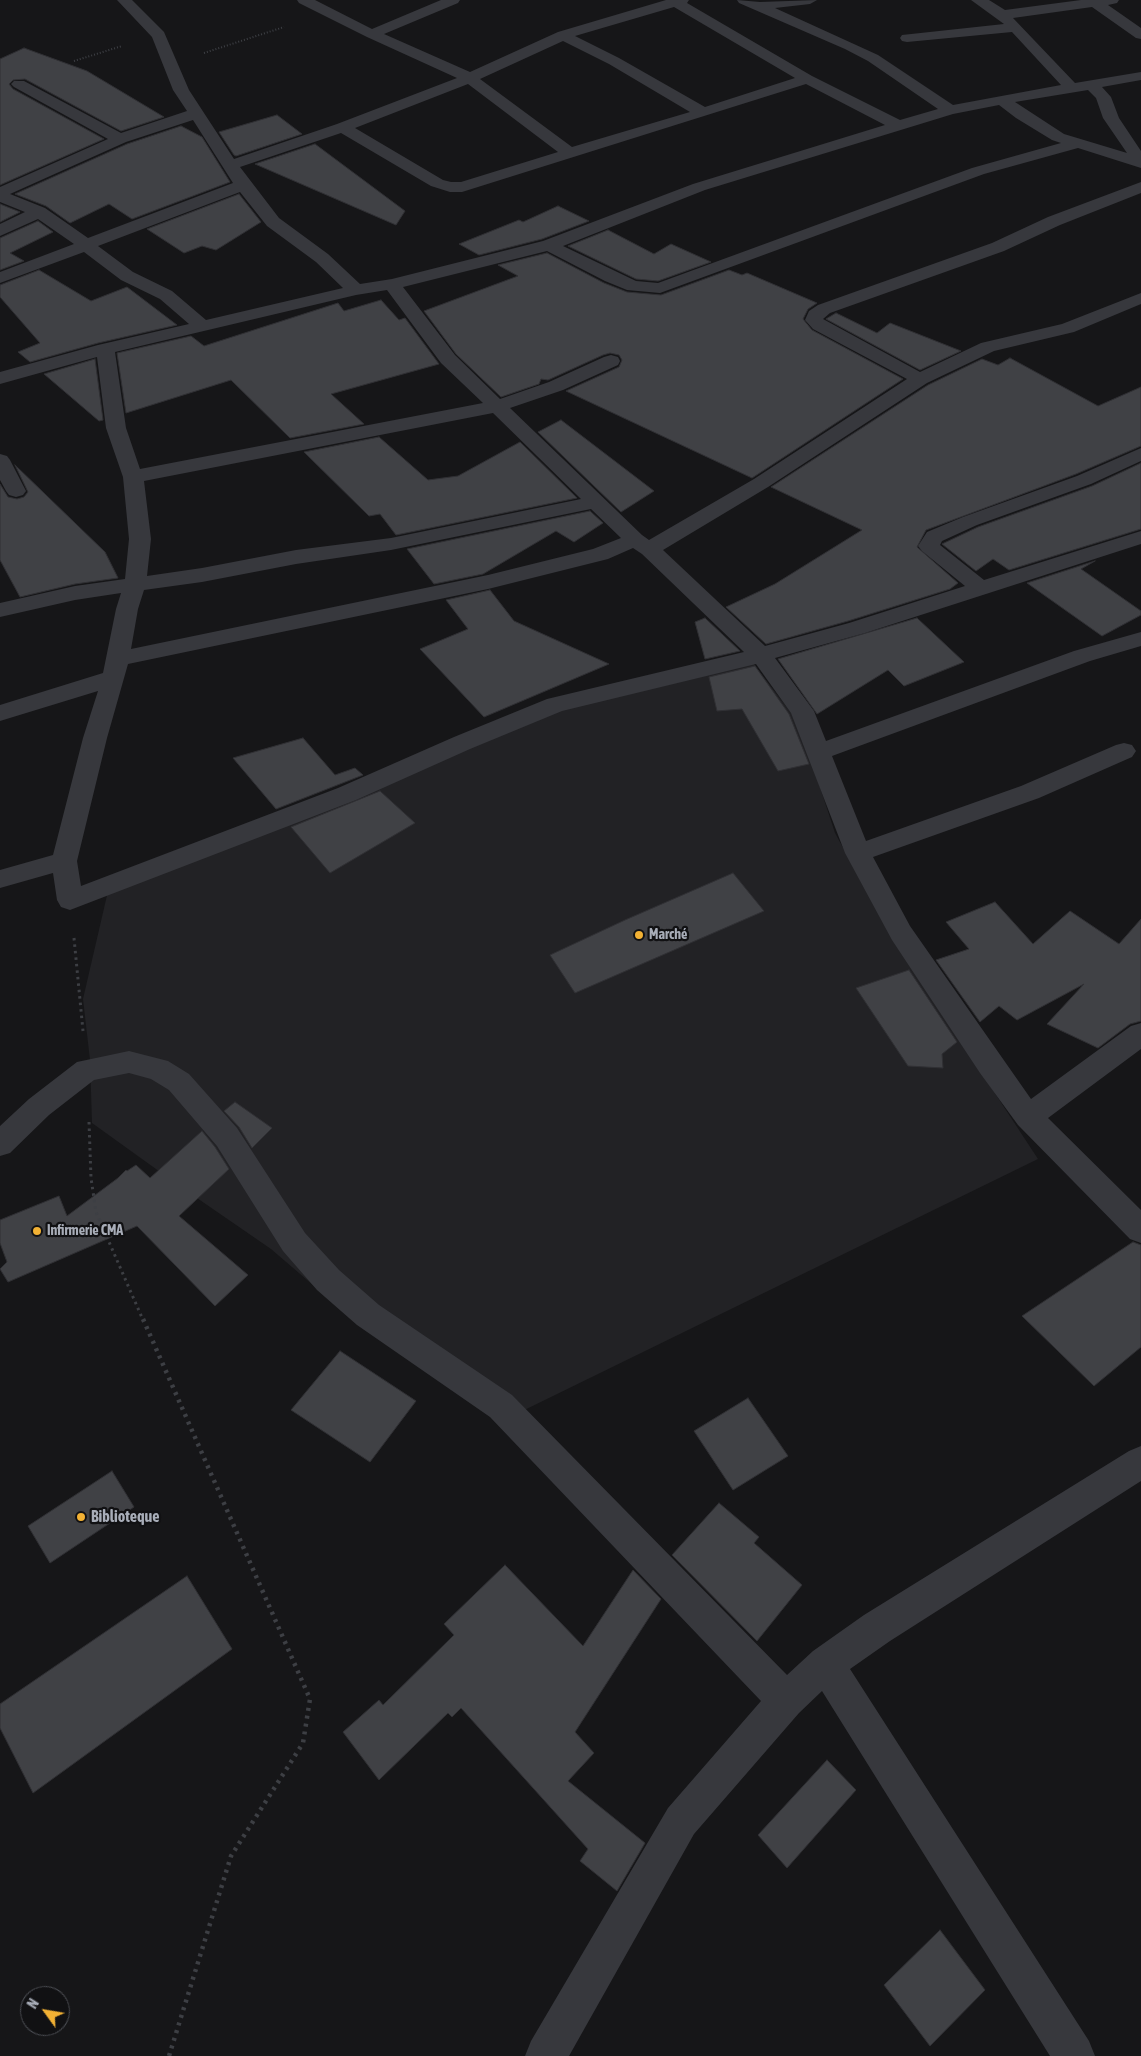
<!DOCTYPE html>
<html>
<head>
<meta charset="utf-8">
<style>
	body { margin:0 }
	#map { position:relative; width:1141px; height:2056px; overflow:hidden; background:#161618; font-family:"Asap Condensed",sans-serif }
	canvas { display:block }
	.north { position:absolute; left:20px; top:1986px; width:50px; height:50px; box-sizing:border-box; background:#111113; border:1px solid #4d4f55; border-radius:50%; rotate:302deg; font-size:14px; font-weight:700; line-height:20px; text-align:center; color:#a8adb8 }
	.north::after { content:''; display:block; margin:auto; width:18px; height:22px; background:#f2b134; clip-path:polygon(50% 0,100% 100%,50% 72%,0 100%) }
</style>
</head>
<body>
<div id="map">
<canvas width="1141" height="2056"></canvas>
<div class="north">N</div>
</div>
<script>
const ctx = document.querySelector('canvas').getContext('2d');
ctx.lineJoin = 'round';
function fillPath(path, color) { ctx.fillStyle = color; ctx.fill(path, 'evenodd'); }
const poly = rows => new Path2D(rows.map(r => 'M' + r).join(''));
function trace(path, color, width, dash) { ctx.strokeStyle = color; ctx.lineWidth = width; ctx.lineCap = dash ? 'butt' : 'round'; ctx.setLineDash(dash || []); ctx.stroke(path); }
function drawText(font, color, halo, rows, align = 'center') {
  ctx.font = font + ' "Asap Condensed",sans-serif'; ctx.lineWidth = 4.5; ctx.setLineDash([]); ctx.textBaseline = 'middle'; ctx.strokeStyle = halo; ctx.fillStyle = color; for (const [text, x, y, turn = 0] of rows) {
    ctx.save(); ctx.translate(x, y); ctx.rotate((+turn || 0) * Math.PI / 180); ctx.textAlign = isNaN(turn) ? turn : align; if (halo) ctx.strokeText(text, 0, 0); ctx.fillText(text, 0, 0); ctx.restore();
  }
}
const built = poly([
	[753,663,799,723,835,833,888,930,1038,1159,508,1418,363,1328,271,1249,181,1187,92,1123,90,1060,83,999,108,891,546,710]
]);
const building = poly([
	[24,48,87,71,164,117,121,131,25,79,13,80,9,84,13,89,104,139,0,185,0,59,24,48],
	[277,115,302,134,236,156,234,155,219,132,277,115],
	[181,126,202,137,230,182,132,219,109,204,70,223,46,206,15,194,127,144,181,126],
	[315,144,405,211,396,225,255,164,315,144],
	[239,194,261,222,216,250,202,246,184,253,147,229,239,194],
	[0,204,20,212,0,222,0,204],
	[558,206,589,221,542,239,479,255,459,244,519,220,523,222,558,206],
	[38,221,53,232,10,253,24,261,0,270,0,238,38,221],
	[608,230,654,254,671,244,711,262,658,281,636,279,568,246,608,230],
	[547,253,604,283,627,292,661,295,729,270,742,275,747,273,817,303,808,309,803,319,812,330,903,379,752,478,566,391,619,367,622,360,619,355,610,353,603,355,548,380,541,379,539,384,501,397,456,354,424,311,518,276,498,265,547,253],
	[39,270,91,301,127,287,177,325,98,343,30,362,18,352,40,343,0,297,0,285,39,270],
	[381,300,399,320,405,318,439,364,331,394,364,424,290,438,231,380,126,413,117,353,191,336,204,346,338,303,344,311,381,300],
	[836,313,877,333,890,323,961,351,920,370,826,319,836,313],
	[1010,358,1098,406,1141,387,1141,446,1076,474,926,530,917,547,958,583,950,589,848,621,766,644,726,607,775,584,862,530,771,487,928,385,982,359,998,365,1010,358],
	[95,359,103,420,99,421,44,374,95,359],
	[561,420,654,491,621,512,538,432,561,420],
	[379,437,428,480,458,476,520,442,577,498,396,535,380,514,369,516,304,452,379,437],
	[1141,463,1141,529,1009,570,993,559,976,571,942,544,978,527,1092,486,1141,463],
	[15,465,105,552,118,578,75,584,20,597,0,560,0,484,8,497,17,499,24,497,28,492,15,465],
	[590,511,603,523,574,542,556,531,483,574,434,584,407,549,590,511],
	[1095,561,1081,569,1141,611,1141,615,1102,636,1027,583,1095,561],
	[490,590,514,621,609,664,484,717,420,649,468,629,446,600,490,590],
	[705,618,740,651,705,659,695,622,705,618],
	[917,618,964,662,904,686,888,670,817,714,778,659,917,618],
	[755,666,789,714,809,764,778,771,742,709,717,711,709,677,755,666],
	[303,738,335,775,355,768,363,775,276,809,233,758,303,738],
	[380,791,415,823,330,873,291,827,380,791],
	[733,873,764,911,575,993,550,955,625,920,733,873],
	[995,902,1033,944,1070,911,1119,944,1141,919,1141,1021,1130,1024,1098,1048,1047,1024,1084,984,1017,1020,999,1006,980,1022,936,960,969,949,946,922,995,902],
	[909,970,957,1042,942,1054,943,1068,908,1066,856,988,909,970],
	[235,1102,272,1128,252,1148,239,1127,224,1111,235,1102],
	[202,1131,215,1147,229,1169,179,1216,248,1275,215,1306,137,1226,8,1282,0,1269,7,1262,0,1243,0,1220,59,1196,67,1216,118,1178,126,1170,127,1171,136,1165,150,1178,202,1131],
	[1133,1242,1141,1245,1141,1347,1094,1386,1022,1316,1133,1242],
	[340,1351,416,1401,370,1462,291,1410,340,1351],
	[748,1398,788,1456,733,1490,694,1431,748,1398],
	[112,1471,134,1507,50,1563,28,1526,112,1471],
	[719,1503,759,1537,754,1543,802,1585,757,1641,672,1555,719,1503],
	[505,1565,583,1646,633,1570,661,1599,575,1732,594,1753,568,1781,645,1843,617,1891,580,1861,588,1849,461,1708,452,1717,448,1713,379,1780,343,1732,379,1700,383,1705,454,1635,444,1624,505,1565],
	[187,1576,232,1649,33,1793,0,1728,0,1704,187,1576],
	[827,1760,856,1790,787,1868,758,1835,827,1760],
	[940,1930,985,1990,930,2046,884,1985,940,1930]
]);
const pathFar2 = poly([
	[204,53,284,27],
	[74,61,122,46]
]);
const pathFar1 = poly([
	[74,938,83,1031],
	[89,1122,91,1178,96,1212,143,1320]
]);
const path = poly([
	[143,1319,310,1699,303,1743,231,1856,169,2056]
]);
const minor = poly([
	[117,0,132,0,164,32,189,90,234,159,337,124,457,78,367,37,299,3,297,0,315,0,372,29,441,0,460,0,458,3,384,34,470,72,558,32,666,0,689,0,687,3,812,76,900,120,938,109,868,61,845,49,739,3,737,0,760,2,817,0,810,4,775,8,878,55,953,105,1061,85,1012,32,907,42,902,41,900,38,902,35,1004,24,971,0,989,0,1005,10,1081,0,1119,0,1117,3,1108,5,1141,28,1141,39,1136,38,1092,7,1013,18,1075,83,1141,72,1141,80,1102,87,1111,97,1119,118,1141,151,1141,168,1078,148,984,174,660,293,627,290,605,281,547,251,403,287,455,355,500,399,549,382,604,357,611,355,618,357,620,361,618,365,563,390,510,408,642,535,649,540,754,479,907,379,813,329,805,320,809,311,818,305,992,243,1048,217,1141,182,1141,193,1060,225,1004,251,830,313,823,319,920,372,981,343,1062,324,1141,293,1141,304,1074,332,994,351,927,383,768,487,663,550,765,646,849,623,965,586,922,551,918,546,927,532,963,517,1077,476,1141,448,1141,461,1091,484,977,525,942,541,940,545,984,580,1141,531,1141,544,865,633,775,658,814,711,826,741,1074,651,1141,632,1141,646,1090,661,832,756,866,841,1021,786,1116,745,1124,743,1132,745,1136,751,1132,757,1039,798,873,857,910,926,1031,1099,1131,1026,1141,1023,1141,1049,1048,1118,1141,1210,1141,1243,1130,1239,1018,1125,980,1073,892,940,845,853,791,713,756,664,562,711,470,749,356,800,70,910,61,907,57,900,53,873,0,888,0,870,53,855,83,738,98,691,0,721,0,705,103,673,116,609,121,593,75,600,0,617,0,603,75,586,125,579,129,539,123,477,106,428,97,357,0,384,0,372,98,345,189,324,160,299,121,280,84,252,0,283,0,272,74,244,38,219,0,236,0,224,25,212,0,202,0,187,108,139,14,87,11,84,14,81,24,81,121,133,187,111,173,90,152,37,117,0],
	[674,7,795,78,705,107,619,58,575,36,674,7],
	[563,41,609,64,690,112,572,147,480,79,563,41],
	[468,84,558,152,461,182,451,182,443,180,355,128,468,84],
	[806,84,885,125,693,184,543,241,392,279,360,284,328,254,279,218,240,167,341,133,431,186,450,192,462,192,806,84],
	[1088,90,1096,98,1103,118,1127,153,1064,134,1015,102,1088,90],
	[999,105,1016,118,1052,140,1061,143,972,168,658,283,636,281,563,246,705,190,953,114,999,105],
	[193,120,233,183,88,238,45,208,10,194,126,142,193,120],
	[240,192,267,226,316,262,343,288,206,320,172,291,133,272,98,246,240,192],
	[387,290,441,363,483,403,140,469,126,428,115,352,356,295,387,290],
	[493,413,581,499,391,538,296,550,202,568,147,576,151,539,144,481,493,413],
	[591,509,621,538,593,549,488,575,131,649,138,609,144,590,202,582,296,564,391,550,591,509],
	[633,548,642,554,744,652,547,699,454,737,338,788,81,886,77,861,107,738,128,664,488,589,608,559,633,548],
	[0,454,7,456,10,460,26,491,23,495,16,497,9,495,6,491,0,480,0,454],
	[129,1051,168,1061,189,1074,237,1128,305,1233,339,1270,379,1305,512,1395,787,1675,813,1651,864,1615,1129,1451,1141,1446,1141,1481,890,1641,850,1669,1089,2041,1095,2056,1050,2056,822,1691,799,1713,694,1834,569,2056,525,2056,531,2041,668,1808,761,1701,490,1417,357,1325,317,1290,283,1251,217,1146,169,1090,151,1079,129,1073,94,1080,49,1115,10,1153,0,1156,0,1126,29,1099,77,1062,129,1051]
]);
const markers = [
	[639,935,5,"#f2b134"],
	[37,1231,5,"#f2b134"],
	[81,1517,5,"#f2b134"]
];
const poiNames = [
	["Marché",649,935],
	["Infirmerie CMA",47,1231]
];
const nearPoinames = [
	["Biblioteque",91,1517]
];
fillPath(built, '#222225');
fillPath(building, '#404145');
trace(building, '#303034', 1);
trace(pathFar2, '#3d3f44', 2, [1, 2]);
trace(pathFar1, '#3d3f44', 3, [2.5, 4]);
trace(path, '#3d3f44', 4.5, [3, 5]);
fillPath(minor, '#37383d');
for (const [x, y, r, color] of markers) { const dot = new Path2D(); dot.arc(x, y, r, 0, 2 * Math.PI); ctx.fillStyle = color; ctx.fill(dot); trace(dot, '#111113', 2); }
drawText('bold 14px', '#a8adb8', '#111113', poiNames, 'left');
drawText('bold 16px', '#a8adb8', '#111113', nearPoinames, 'left');
</script>
</body>
</html>
